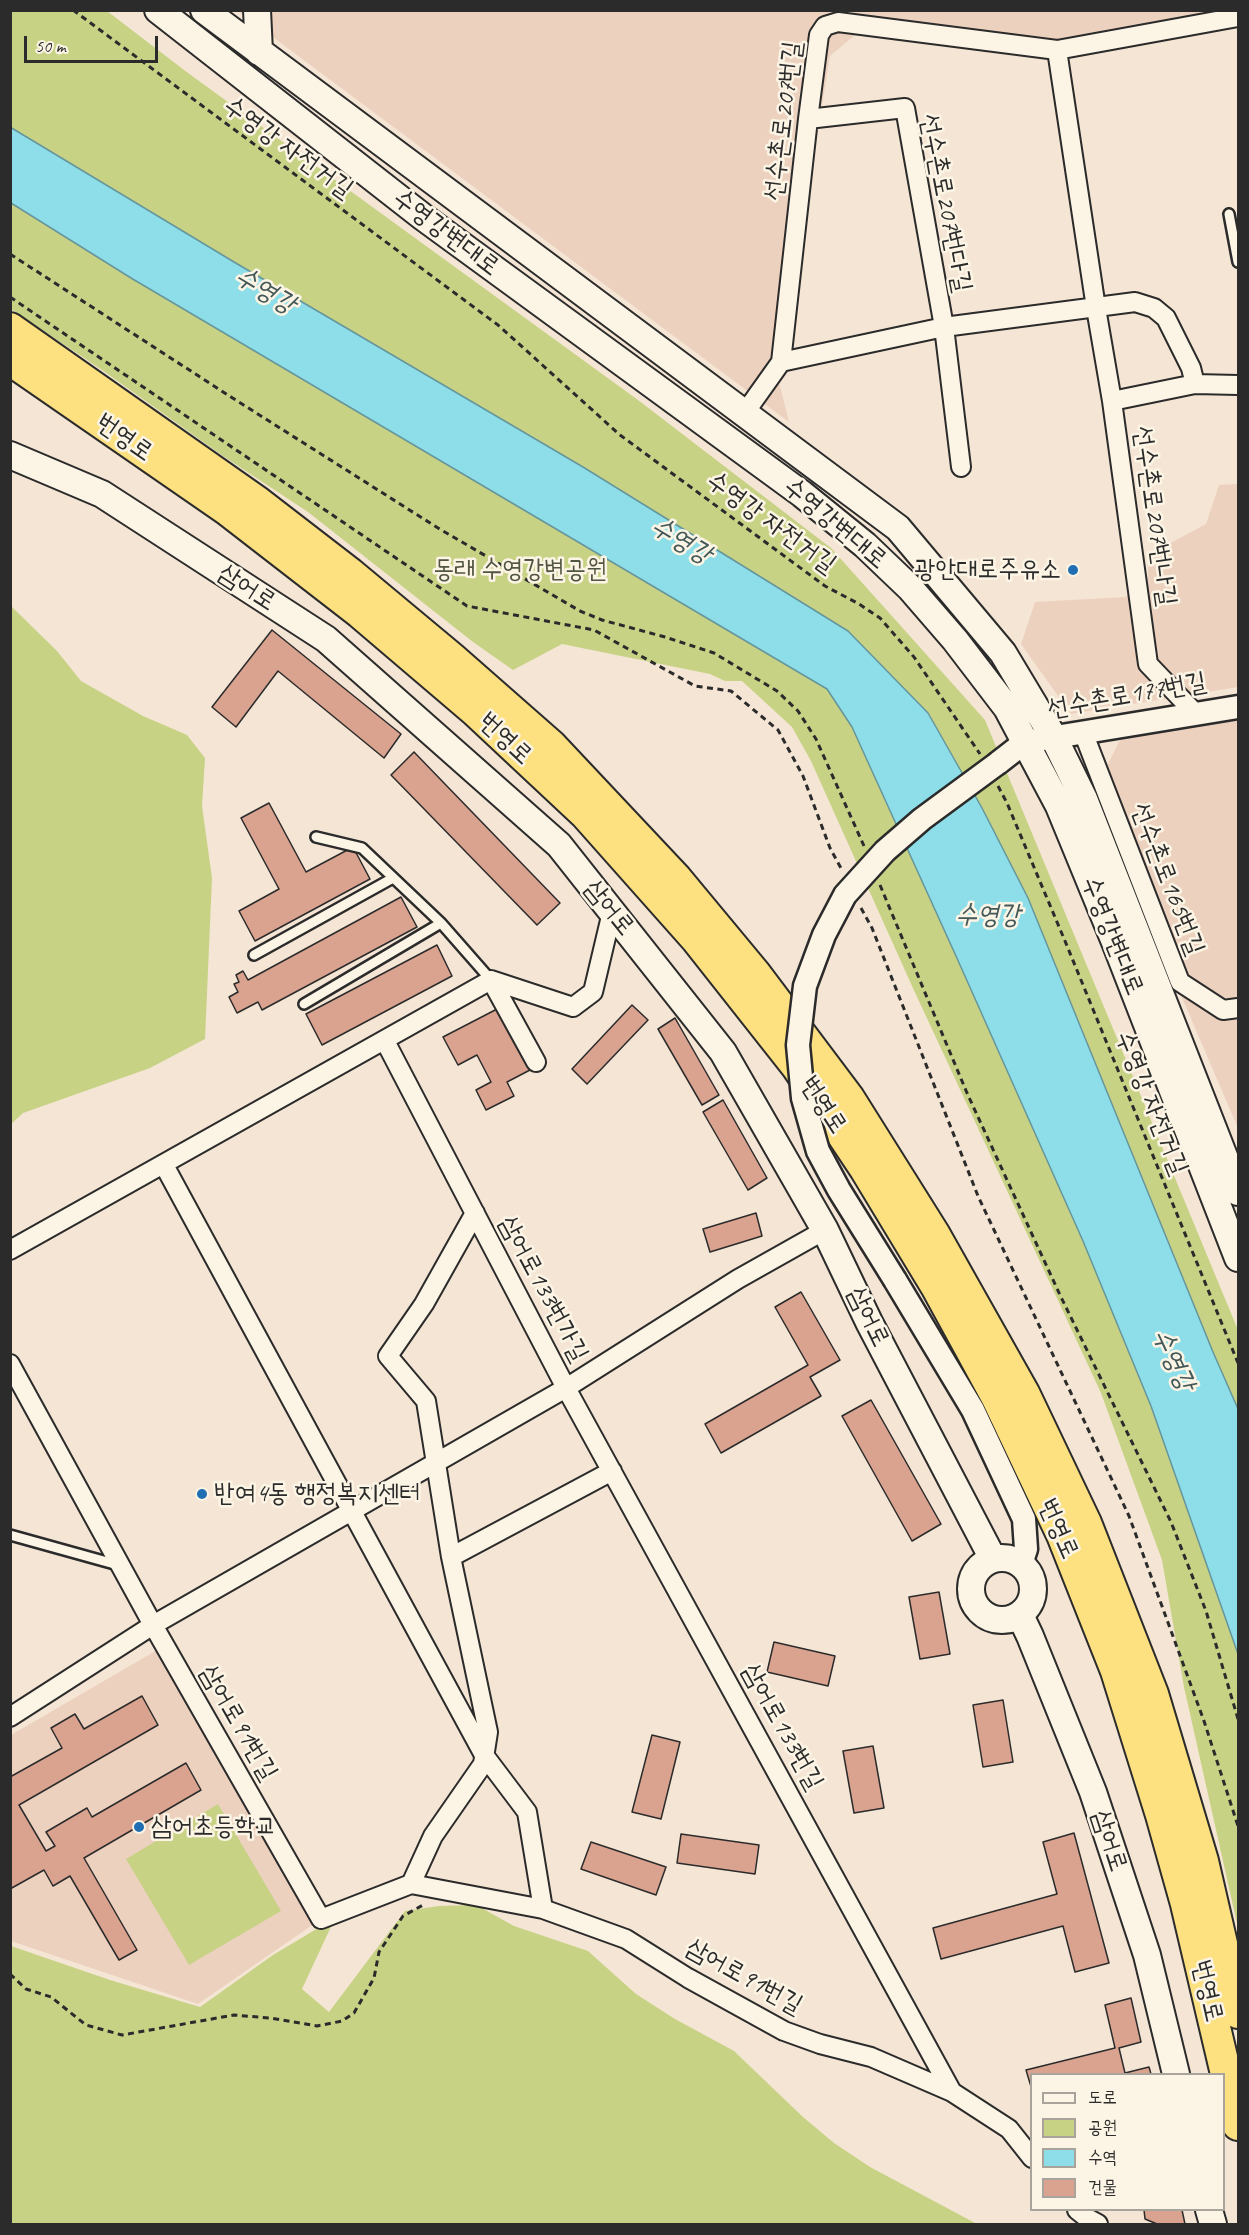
<!DOCTYPE html>
<html>
<head>
<meta charset="utf-8">
<style>
	body { margin:0 }
	#map { position:relative; width:1249px; height:2235px; overflow:hidden; background:#f5e5d4; font-family:Caveat,"Poor Story",sans-serif }
	canvas { display:block }
	.frame { position:absolute; inset:0; border:12px solid #2b2b2b; pointer-events:none }
	.legend { position:absolute; left:1030px; top:2073px; width:195px; height:138px; box-sizing:border-box; background:#fcf5e5; border:2px solid #a8a49b; margin:0; padding:8px 10px; list-style:none; font-size:18px; color:#2b2b2b }
	.legend li { display:flex; align-items:center; gap:12px; height:30px }
	.legend b { width:30px; border:2px solid #a8a49b }
	.scale { position:absolute; left:24px; top:36px; width:134px; height:27px; box-sizing:border-box; border:3px solid #2b2b2b; border-top:0; padding-left:8px; font-size:18px; line-height:21px; white-space:nowrap; color:#2b2b2b; -webkit-text-stroke:4px #fcf5e5; paint-order:stroke }
</style>
</head>
<body>
<div id="map">
<canvas width="1249" height="2235"></canvas>
<div class="frame"></div>
<ul class="legend">
<li><b style="height:8px;background:#fcf5e5"></b>도로</li>
<li><b style="height:16px;background:#c7d285"></b>공원</li>
<li><b style="height:16px;background:#8ddee8"></b>수역</li>
<li><b style="height:16px;background:#d9a38f"></b>건물</li>
</ul>
<div class="scale">50 m</div>
</div>
<script>
const ctx = document.querySelector('canvas').getContext('2d');
ctx.lineJoin = 'round';
function fillPath(path, color) { ctx.fillStyle = color; ctx.fill(path, 'evenodd'); }
const poly = rows => new Path2D(rows.map(r => 'M' + r).join(''));
function trace(path, color, width, dash) { ctx.strokeStyle = color; ctx.lineWidth = width; ctx.lineCap = dash ? 'butt' : 'round'; ctx.setLineDash(dash || []); ctx.stroke(path); }
function drawText(font, color, halo, rows, align = 'center') {
  ctx.font = font + ' Caveat,"Poor Story",sans-serif'; ctx.lineWidth = 5; ctx.setLineDash([]); ctx.textBaseline = 'middle'; ctx.strokeStyle = halo; ctx.fillStyle = color; for (const [text, x, y, turn = 0] of rows) {
    ctx.save(); ctx.translate(x, y); ctx.rotate((+turn || 0) * Math.PI / 180); ctx.textAlign = isNaN(turn) ? turn : align; if (halo) ctx.strokeText(text, 0, 0); ctx.fillText(text, 0, 0); ctx.restore();
  }
}
const built = poly([
	[1238,10,1026,53,868,24,830,56,778,378,789,422,238,11],
	[1238,484,1238,687,1071,714,1021,644,1035,602,1126,597,1148,578,1148,555,1206,524,1219,485],
	[1238,718,1238,1128,1134,886,1097,786,1121,738],
	[164,1646,321,1919,198,2004,11,1941,11,1735]
]);
const green = poly([
	[10,11,107,11,188,73,638,400,831,548,985,720,1238,1330,1238,1928,1184,1687,1162,1560,1101,1393,912,986,811,761,792,727,742,681,725,681,710,674,562,644,513,670,473,642,308,512,223,456,102,370,11,309],
	[11,606,57,651,81,681,143,716,187,735,205,758,202,806,212,878,205,1039,150,1068,23,1113,11,1124],
	[218,1804,281,1911,189,1965,126,1859],
	[476,1905,514,1926,588,1951,636,1994,675,2019,734,2051,803,2117,834,2143,870,2167,977,2224,11,2224,11,1946,110,1980,200,2007,273,1955,335,1918,302,1989,329,2012,405,1911,439,1906]
]);
const water = poly([
	[10,127,234,262,583,467,848,631,928,713,982,808,1028,898,1213,1352,1238,1409,1238,1654,1151,1406,1083,1241,956,956,852,727,827,689,131,278,11,203,10,127]
]);
const building = poly([
	[272,630,401,734,384,758,278,671,236,727,212,707,272,630],
	[414,752,560,903,537,925,391,775,414,752],
	[269,803,306,872,353,847,370,879,255,941,239,911,279,889,241,818,269,803],
	[401,897,417,927,262,1010,258,1002,237,1013,229,997,238,992,234,984,239,982,236,975,243,971,248,980,401,897],
	[437,945,452,976,322,1045,306,1014,437,945],
	[632,1005,648,1020,587,1084,572,1069,632,1005],
	[499,1008,530,1070,507,1082,514,1096,486,1110,476,1090,491,1082,477,1055,458,1065,443,1037,499,1008],
	[675,1018,719,1095,702,1105,658,1029,675,1018],
	[723,1100,767,1178,748,1190,703,1112,723,1100],
	[756,1213,762,1236,710,1252,703,1229,756,1213],
	[801,1292,840,1360,810,1377,821,1396,721,1453,705,1424,808,1365,775,1307,801,1292],
	[871,1400,941,1524,912,1541,842,1416,871,1400],
	[939,1592,950,1654,920,1659,909,1597,939,1592],
	[774,1642,835,1656,828,1686,767,1672,774,1642],
	[142,1696,158,1725,19,1805,46,1851,55,1846,46,1832,87,1808,92,1817,186,1763,201,1790,84,1858,137,1950,119,1960,70,1876,53,1886,44,1870,10,1889,10,1777,62,1748,51,1728,75,1714,84,1729,142,1696],
	[1003,1700,1013,1762,983,1767,973,1705,1003,1700],
	[652,1735,680,1742,661,1819,632,1812,652,1735],
	[873,1746,884,1808,854,1813,843,1751,873,1746],
	[1074,1833,1109,1963,1075,1972,1063,1926,941,1959,933,1928,1057,1894,1043,1842,1074,1833],
	[681,1834,759,1845,755,1874,677,1863,681,1834],
	[591,1842,666,1867,656,1895,581,1869,591,1842],
	[1131,1998,1141,2042,1119,2048,1125,2073,1149,2067,1151,2074,1032,2074,1032,2090,1026,2070,1115,2048,1105,2005,1131,1998],
	[1144,2210,1182,2210,1185,2224,1157,2224,1145,2219,1144,2210]
]);
const path = poly([
	[73,10,498,325,620,435,825,586,859,604,880,618,914,657,980,754],
	[10,254,231,397,438,528,580,611,602,620,665,637,714,653,777,691,798,711,816,739,864,846],
	[10,297,467,606,594,630,695,686,731,691,778,730,803,776,830,848,842,870],
	[998,786,1007,803,1065,941,1238,1363],
	[880,885,967,1093,1060,1295,1171,1522,1206,1611,1238,1719],
	[861,908,872,928,978,1196,1129,1516,1204,1721,1238,1826],
	[10,1974,26,1989,51,1997,86,2025,122,2035,234,2015,270,2018,317,2026,342,2021,354,2013,374,1978,379,1952,403,1916,425,1904]
]);
const service = poly([
	[1229,214,1238,262],
	[316,837,362,848,441,923,491,980],
	[254,955,393,878],
	[304,1004,441,923],
	[10,1535,118,1565]
]);
const minor = poly([
	[1057,50,1096,308,1112,401,1148,664,1196,714],
	[808,119,905,108,944,327,961,467],
	[781,362,944,327,1135,302,1154,308,1166,318,1191,368,1195,384],
	[1112,401,1195,384,1238,385],
	[744,414,781,362,808,119,819,35,825,26,838,22,1057,50,1238,17],
	[1083,732,1180,982,1223,1010,1238,1008],
	[491,980,536,1062],
	[385,1041,566,1388,952,2092],
	[164,1165,484,1755,527,1812,543,1909],
	[10,1250,491,980,573,1007,593,992,612,912],
	[10,1364,153,1625,321,1919,411,1884,543,1909,626,1939,688,1978,784,2031,820,2044,871,2057,952,2092,1009,2129,1032,2158],
	[451,1557,612,1471],
	[10,1717,153,1625,566,1388,738,1279,825,1230],
	[411,1884,433,1836,483,1764,488,1732,451,1557,426,1401,388,1356,424,1304,475,1213],
	[1077,2210,1087,2218,1098,2224]
]);
const tertiary = poly([
	[998,763,1025,742,1238,707],
	[895,1280,973,1410,1024,1519,1026,1549,1021,1564]
]);
const secondary = poly([
	[158,10,423,217,802,494,865,545,910,588,955,640,1007,708,1059,806,1115,942,1238,1258],
	[204,10,898,528,1003,653,1054,738,1084,799,1238,1192],
	[257,10,259,52],
	[10,455,102,494,326,639,559,845,723,1052,825,1230,869,1322,993,1559],
	'971 1589a31 31 0 1 1 62 0a31 31 0 1 1-62 0Z',
	[1020,1615,1030,1636,1093,1792,1147,1955,1176,2074],
	[1209,2210,1213,2224]
]);
const trunk = poly([
	[10,328,258,502,350,573,452,658,551,745,677,879,755,973,849,1098,935,1235,1024,1393,1086,1523,1153,1694,1203,1861,1238,2013],
	[10,360,227,510,360,613,475,711,585,814,696,939,797,1067,865,1169,937,1288,997,1398,1062,1535,1116,1671,1161,1815,1186,1904,1238,2125]
]);
const tertiaryBridge = poly([
	[895,1280,839,1190,818,1151,803,1098,798,1045,805,986,824,935,845,895,885,851,922,819,998,763]
]);
const markers = [
	[1073,570,6,"#1f6fb2"],
	[202,1494,6,"#1f6fb2"],
	[139,1827,6,"#1f6fb2"]
];
const streetNames = [
	["선수촌로207번길",784,121,-83],
	["수영강 자전거길",288,148,36],
	["선수촌로207번다길",945,203,79],
	["수영강변대로",446,233,37],
	["번영로",124,438,35],
	["선수촌로207번나길",1154,516,82],
	["수영강 자전거길",771,523,36],
	["수영강변대로",835,524,40],
	["삼어로",247,588,33],
	["선수촌로177번길",1127,696,-10],
	["번영로",505,739,43],
	["선수촌로165번길",1167,879,69],
	["삼어로",609,908,51],
	["수영강변대로",1112,936,68],
	["수영강 자전거길",1151,1103,68],
	["번영로",823,1105,57],
	["삼어로133번가길",543,1289,62],
	["삼어로",868,1317,64],
	["번영로",1058,1529,66],
	["삼어로91번길",238,1723,60],
	["삼어로133번길",782,1727,61],
	["삼어로",1109,1841,72],
	["삼어로91번길",744,1977,29],
	["번영로",1207,1991,77]
];
const parkNames = [
	["동래 수영강변공원",520,570]
];
const poiNames = [
	["광안대로주유소",1061,570,"right"],
	["반여4동 행정복지센터",214,1494],
	["삼어초등학교",151,1827]
];
const waterNames = [
	["수영강",265,291,31],
	["수영강",681,541,31],
	["수영강",988,916],
	["수영강",1173,1360,65]
];
fillPath(built, '#edd1bf');
fillPath(green, '#c7d285');
fillPath(water, '#8ddee8');
trace(water, '#66969c', 1.5);
fillPath(building, '#d9a38f');
trace(building, '#2b2b2b', 1.5);
trace(service, '#2b2b2b', 14);
trace(minor, '#2b2b2b', 22);
trace(tertiary, '#2b2b2b', 27);
trace(secondary, '#2b2b2b', 30);
trace(trunk, '#2b2b2b', 34);
trace(path, '#2b2b2b', 3, [6, 4.5]);
trace(service, '#fcf5e5', 9);
trace(minor, '#fcf5e5', 18);
trace(tertiary, '#fcf5e5', 22);
trace(secondary, '#fcf5e5', 26);
trace(trunk, '#fde080', 30);
trace(tertiaryBridge, '#2b2b2b', 27, []);
trace(tertiaryBridge, '#fcf5e5', 22);
for (const [x, y, r, color] of markers) { const dot = new Path2D(); dot.arc(x, y, r, 0, 2 * Math.PI); ctx.fillStyle = color; ctx.fill(dot); trace(dot, '#fcf5e5', 2); }
drawText('26px', '#2b2b2b', '#fcf5e5', streetNames);
drawText('26px', '#525542', '#fcf5e5', parkNames);
drawText('26px', '#2b2b2b', '#fcf5e5', poiNames, 'left');
drawText('italic 27px', '#44585a', '#fcf5e5', waterNames);
</script>
</body>
</html>
